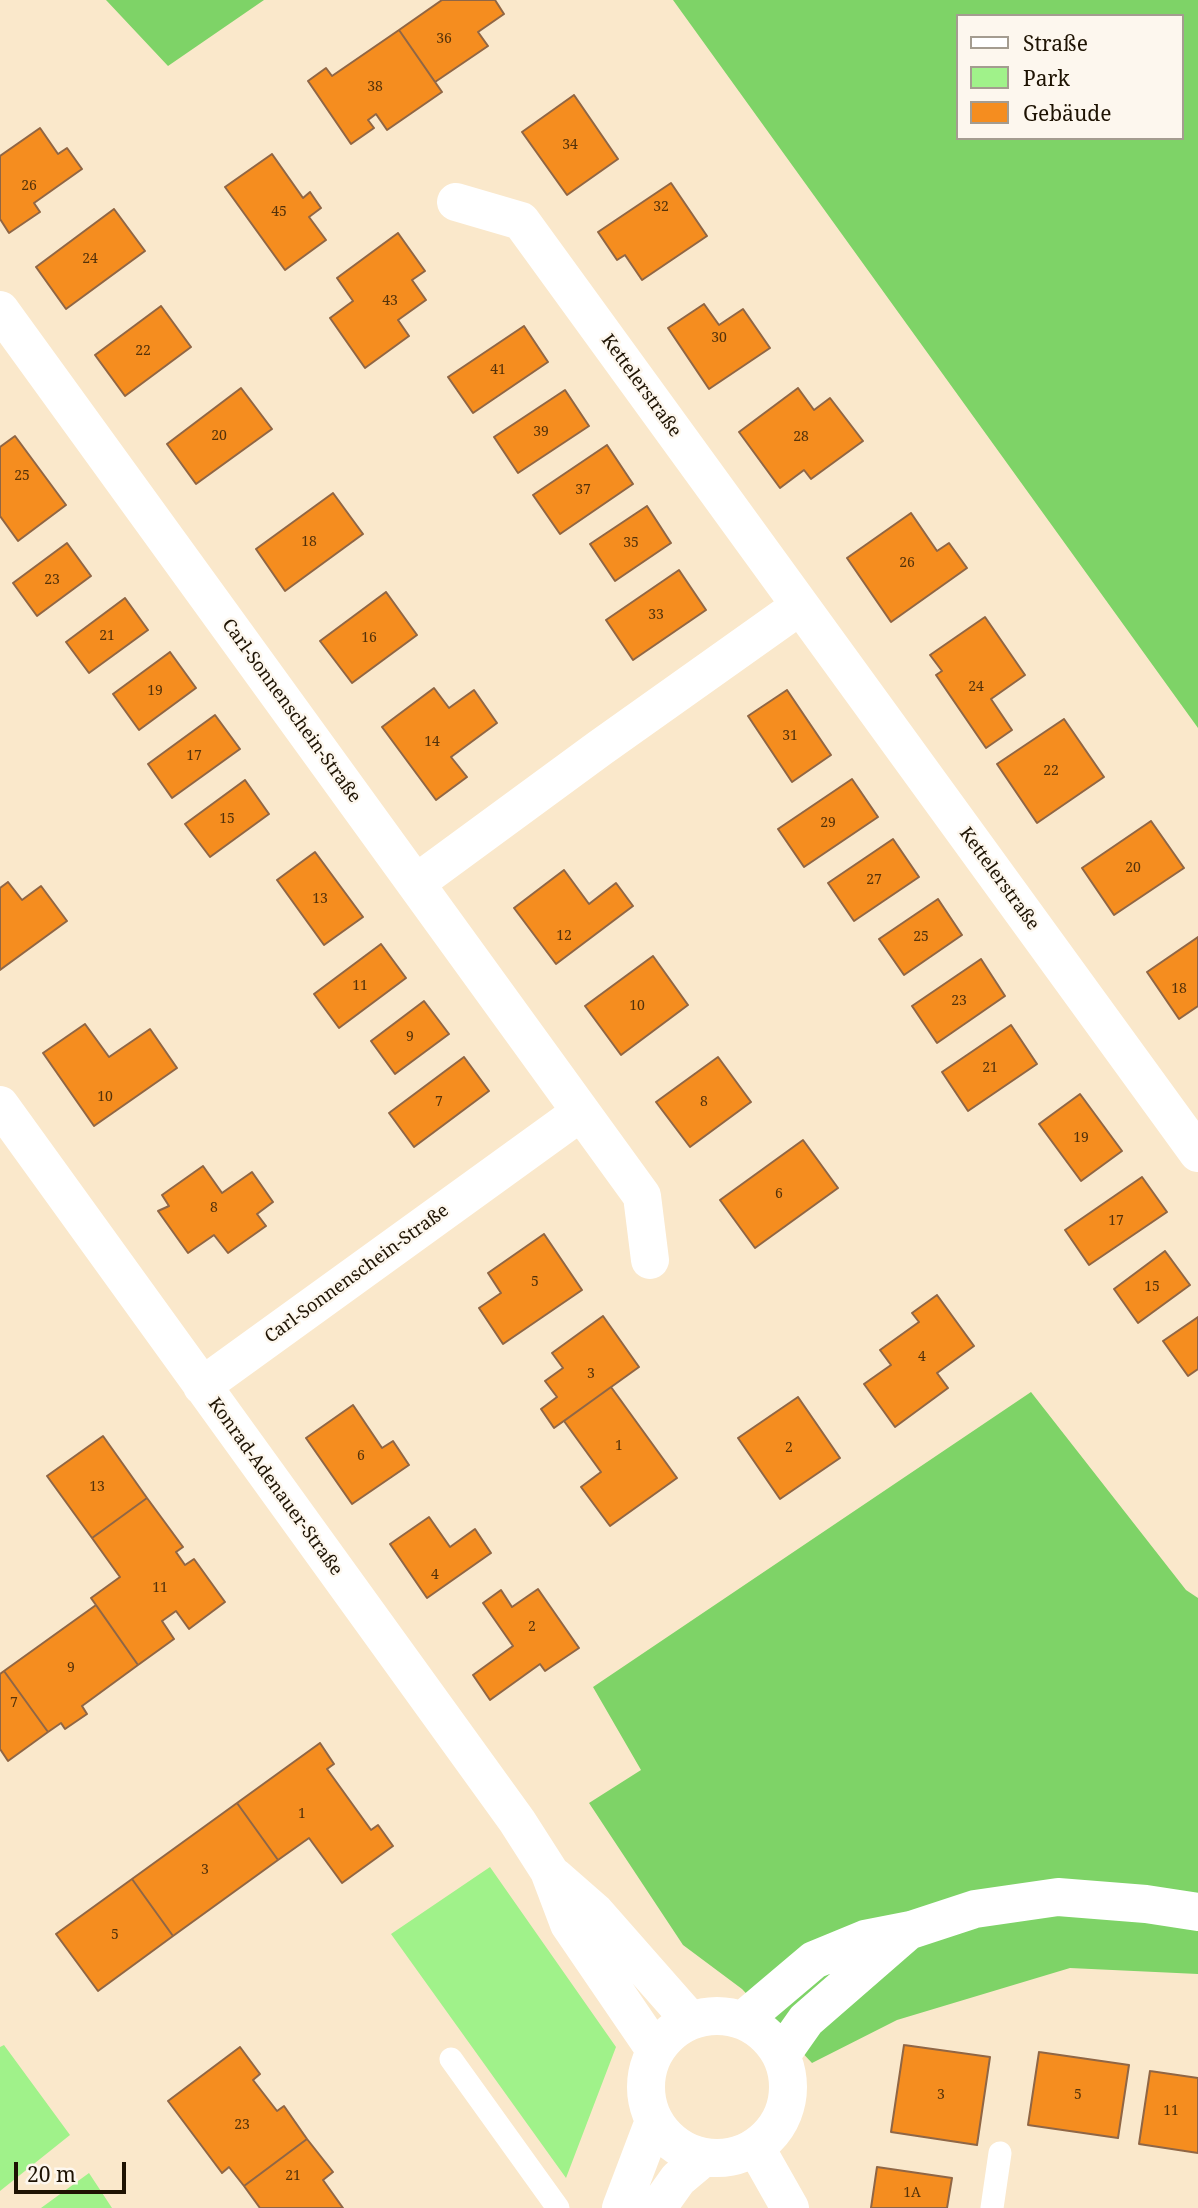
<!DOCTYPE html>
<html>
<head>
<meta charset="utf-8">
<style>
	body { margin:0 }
	#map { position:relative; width:1198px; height:2208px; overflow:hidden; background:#fae8cb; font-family:"Noto Serif",serif }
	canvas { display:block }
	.legend { position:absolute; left:956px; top:14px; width:228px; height:126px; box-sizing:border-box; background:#fdf7ee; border:2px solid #a49c90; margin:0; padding:9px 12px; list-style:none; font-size:21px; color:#1e1303 }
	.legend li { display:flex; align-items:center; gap:14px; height:35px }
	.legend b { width:35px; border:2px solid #a49c90 }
	.scale { position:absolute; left:14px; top:2162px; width:112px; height:32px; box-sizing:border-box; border:4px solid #1e1303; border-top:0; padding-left:9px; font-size:21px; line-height:24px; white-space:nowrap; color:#1e1303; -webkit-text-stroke:5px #fdf7ee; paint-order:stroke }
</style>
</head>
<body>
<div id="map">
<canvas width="1198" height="2208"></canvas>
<ul class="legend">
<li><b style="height:9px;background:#fff"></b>Straße</li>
<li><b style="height:19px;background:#a0f28a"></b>Park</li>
<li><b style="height:19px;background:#f58d1f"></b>Gebäude</li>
</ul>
<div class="scale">20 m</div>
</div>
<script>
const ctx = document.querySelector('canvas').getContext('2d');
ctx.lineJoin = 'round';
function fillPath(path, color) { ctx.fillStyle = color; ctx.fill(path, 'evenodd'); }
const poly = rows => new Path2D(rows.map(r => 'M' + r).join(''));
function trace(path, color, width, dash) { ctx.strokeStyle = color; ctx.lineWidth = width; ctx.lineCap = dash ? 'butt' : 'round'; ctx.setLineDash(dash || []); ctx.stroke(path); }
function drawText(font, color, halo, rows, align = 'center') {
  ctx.font = font + ' "Noto Serif",serif'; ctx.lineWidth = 5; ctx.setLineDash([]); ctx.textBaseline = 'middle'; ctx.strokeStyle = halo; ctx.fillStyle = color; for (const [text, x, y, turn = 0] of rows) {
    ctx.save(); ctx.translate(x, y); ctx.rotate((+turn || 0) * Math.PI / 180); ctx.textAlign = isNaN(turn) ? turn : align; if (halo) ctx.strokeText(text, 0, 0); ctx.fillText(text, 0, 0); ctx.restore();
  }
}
const green = poly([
	[490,1867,616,2047,566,2178,391,1934],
	[4,2045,70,2135,0,2191,0,2047],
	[89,2173,112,2208,41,2208]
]);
const forest = poly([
	[106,0,264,0,168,66],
	[673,0,1198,0,1198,728],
	[958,16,1182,16,1182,138,958,138],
	[1031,1392,1186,1590,1198,1598,1198,1974,1070,1968,897,2020,812,2063,742,1989,683,1945,589,1803,641,1770,593,1687]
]);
const building = poly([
	[442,0,495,0,504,14,478,32,488,46,435,82,399,30,442,0],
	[399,30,442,92,387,130,376,114,368,120,374,128,351,144,308,81,326,68,332,76,399,30],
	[574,95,618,159,567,195,522,132,574,95],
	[40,128,58,154,67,148,82,169,34,203,40,212,9,233,0,219,0,156,40,128],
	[272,154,303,198,310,192,321,208,309,217,326,240,285,270,225,187,272,154],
	[671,183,707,236,642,280,625,255,617,260,598,232,671,183],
	[114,209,145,251,66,309,36,267,114,209],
	[398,233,425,271,412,280,426,300,398,320,409,336,365,368,330,318,353,301,337,278,398,233],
	[704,304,719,325,743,309,770,348,709,389,668,328,704,304],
	[161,306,191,347,125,396,95,355,161,306],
	[524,326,548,362,473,413,448,377,524,326],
	[241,388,272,429,196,484,167,444,241,388],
	[798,388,814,410,830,398,863,441,811,479,804,470,780,488,739,432,798,388],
	[565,390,589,426,518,473,494,437,565,390],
	[15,436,66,505,18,541,0,516,0,447,15,436],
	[607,445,633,484,560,534,533,495,607,445],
	[333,493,363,534,285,591,256,549,333,493],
	[647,506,671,543,615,581,590,544,647,506],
	[911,513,937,551,949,543,967,568,891,622,847,558,911,513],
	[67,543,91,576,37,616,13,583,67,543],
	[679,570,706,610,633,660,606,620,679,570],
	[386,592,417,635,352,683,320,641,386,592],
	[125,598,148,630,89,673,66,642,125,598],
	[985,617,1025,675,991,699,1012,730,986,748,936,675,942,671,930,655,985,617],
	[170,652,196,688,139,730,113,694,170,652],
	[434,688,449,708,474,690,497,723,451,757,467,777,436,800,382,727,434,688],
	[787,690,831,755,792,782,748,716,787,690],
	[215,715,240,749,172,798,148,764,215,715],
	[1064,719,1104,777,1037,823,997,764,1064,719],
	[852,779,878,817,804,867,778,829,852,779],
	[245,780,269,814,210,857,185,824,245,780],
	[1151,821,1184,868,1114,915,1082,868,1151,821],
	[893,839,919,877,854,921,828,883,893,839],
	[315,852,363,917,324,945,277,880,315,852],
	[564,870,589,904,616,883,633,906,556,964,514,908,564,870],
	[8,882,22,900,41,886,67,921,0,970,0,888,8,882],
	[938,899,962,935,904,975,879,939,938,899],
	[1198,937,1198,1006,1179,1019,1147,972,1198,937],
	[381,944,406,978,339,1028,314,994,381,944],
	[653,956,688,1005,621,1055,585,1006,653,956],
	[981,959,1005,996,937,1043,912,1006,981,959],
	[424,1001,449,1034,395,1074,371,1041,424,1001],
	[85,1024,109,1057,150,1029,177,1068,94,1126,43,1053,85,1024],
	[1011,1025,1037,1064,968,1111,942,1072,1011,1025],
	[464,1057,489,1091,414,1147,389,1113,464,1057],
	[718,1057,751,1102,690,1147,656,1102,718,1057],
	[1080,1094,1122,1151,1081,1181,1039,1124,1080,1094],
	[803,1140,838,1188,755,1248,720,1200,803,1140],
	[203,1166,222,1193,252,1172,273,1202,257,1214,266,1226,228,1253,214,1235,188,1253,158,1211,169,1206,162,1195,203,1166],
	[1142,1177,1167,1212,1089,1265,1065,1230,1142,1177],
	[544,1234,582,1290,503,1344,479,1308,501,1293,488,1273,544,1234],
	[1165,1251,1190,1285,1138,1323,1114,1289,1165,1251],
	[937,1295,974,1346,937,1373,948,1388,895,1427,864,1384,891,1365,880,1350,919,1322,912,1313,937,1295],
	[603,1316,639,1367,554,1428,541,1409,557,1397,545,1381,563,1368,552,1353,603,1316],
	[1198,1317,1198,1369,1188,1376,1163,1341,1198,1317],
	[611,1387,677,1478,610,1526,581,1487,601,1472,564,1421,611,1387],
	[798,1397,840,1458,780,1499,738,1438,798,1397],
	[353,1405,382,1448,393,1441,409,1465,352,1504,306,1438,353,1405],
	[103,1436,147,1498,92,1538,47,1476,103,1436],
	[147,1498,183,1547,176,1552,185,1565,194,1559,225,1602,189,1629,176,1611,162,1621,174,1639,138,1665,91,1598,120,1577,92,1538,147,1498],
	[429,1517,450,1547,475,1529,491,1553,427,1598,390,1544,429,1517],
	[538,1589,579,1648,545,1671,540,1664,490,1700,473,1675,513,1646,483,1603,501,1590,512,1607,538,1589],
	[96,1605,138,1665,82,1706,87,1714,65,1729,61,1723,48,1732,4,1671,96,1605],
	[4,1671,48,1732,8,1761,0,1749,0,1674,4,1671],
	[320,1743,334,1764,327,1769,371,1830,378,1825,393,1846,342,1883,309,1838,278,1860,237,1803,320,1743],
	[237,1803,278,1860,173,1936,132,1879,237,1803],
	[132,1879,173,1936,98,1991,56,1934,132,1879],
	[904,2045,990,2057,977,2145,891,2132,904,2045],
	[240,2047,260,2074,253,2080,277,2111,284,2106,307,2139,244,2186,229,2167,222,2173,168,2101,240,2047],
	[1039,2052,1129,2065,1118,2138,1028,2125,1039,2052],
	[1150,2071,1198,2078,1198,2153,1139,2144,1150,2071],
	[307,2139,333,2172,323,2180,343,2208,260,2208,244,2186,307,2139],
	[877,2167,952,2178,947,2208,871,2208,877,2167]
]);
const service = poly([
	[451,2059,558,2208],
	[992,2208,1000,2153]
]);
const minor = poly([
	[456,202,521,221,1198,1153],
	[0,310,642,1196,650,1260],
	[416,883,600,748,800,606],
	[0,1105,517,1821,549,1871,569,1924,655,2050],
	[202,1386,581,1112],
	[555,1877,595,1912,690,2020],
	[756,2148,790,2208]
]);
const tertiary = poly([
	'646 2087a71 71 0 1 1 142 0a71 71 0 1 1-142 0Z',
	[743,2020,814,1960,865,1939,911,1930,975,1909,1058,1897,1146,1904,1198,1912],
	[782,2054,806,2020,906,1933],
	[621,2208,654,2121],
	[660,2208,663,2200,678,2179,703,2158]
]);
const numberNames = [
	["36",444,39],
	["38",375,87],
	["34",570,145],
	["26",29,186],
	["32",661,207],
	["45",279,212],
	["24",90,259],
	["43",390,301],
	["30",719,338],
	["22",143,351],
	["41",498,370],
	["39",541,432],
	["20",219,436],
	["28",801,437],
	["25",22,476],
	["37",583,490],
	["18",309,542],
	["35",631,543],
	["26",907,563],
	["23",52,580],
	["33",656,615],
	["21",107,636],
	["16",369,638],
	["24",976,687],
	["19",155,691],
	["31",790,736],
	["14",432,742],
	["17",194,756],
	["22",1051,771],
	["15",227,819],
	["29",828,823],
	["20",1133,868],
	["27",874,880],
	["13",320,899],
	["12",564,936],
	["25",921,937],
	["11",360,986],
	["18",1179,989],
	["23",959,1001],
	["10",637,1006],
	["9",410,1037],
	["21",990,1068],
	["10",105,1097],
	["7",439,1102],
	["8",704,1102],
	["19",1081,1138],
	["6",779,1194],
	["8",214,1208],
	["17",1116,1221],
	["5",535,1282],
	["15",1152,1287],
	["4",922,1357],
	["3",591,1374],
	["1",619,1446],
	["2",789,1448],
	["6",361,1456],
	["13",97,1487],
	["4",435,1575],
	["11",160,1588],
	["2",532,1627],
	["9",71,1668],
	["7",14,1703],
	["1",302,1814],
	["3",205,1870],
	["5",115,1935],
	["3",941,2095],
	["5",1078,2095],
	["11",1171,2111],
	["23",242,2125],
	["21",293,2176],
	["1A",912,2193]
];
const streetNames = [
	["Kettelerstraße",641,386,54],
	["Carl-Sonnenschein-Straße",291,711,54],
	["Kettelerstraße",999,879,54],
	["Carl-Sonnenschein-Straße",357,1274,-36],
	["Konrad-Adenauer-Straße",275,1487,54]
];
fillPath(green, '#a0f28a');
fillPath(forest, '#7ed367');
fillPath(building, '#f58d1f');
trace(building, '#906645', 2);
trace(service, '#fff', 23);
trace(minor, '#fff', 38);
trace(tertiary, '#fff', 38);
drawText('14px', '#54320a', null, numberNames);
drawText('18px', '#1e1303', '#fdf7ee', streetNames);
</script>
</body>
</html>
